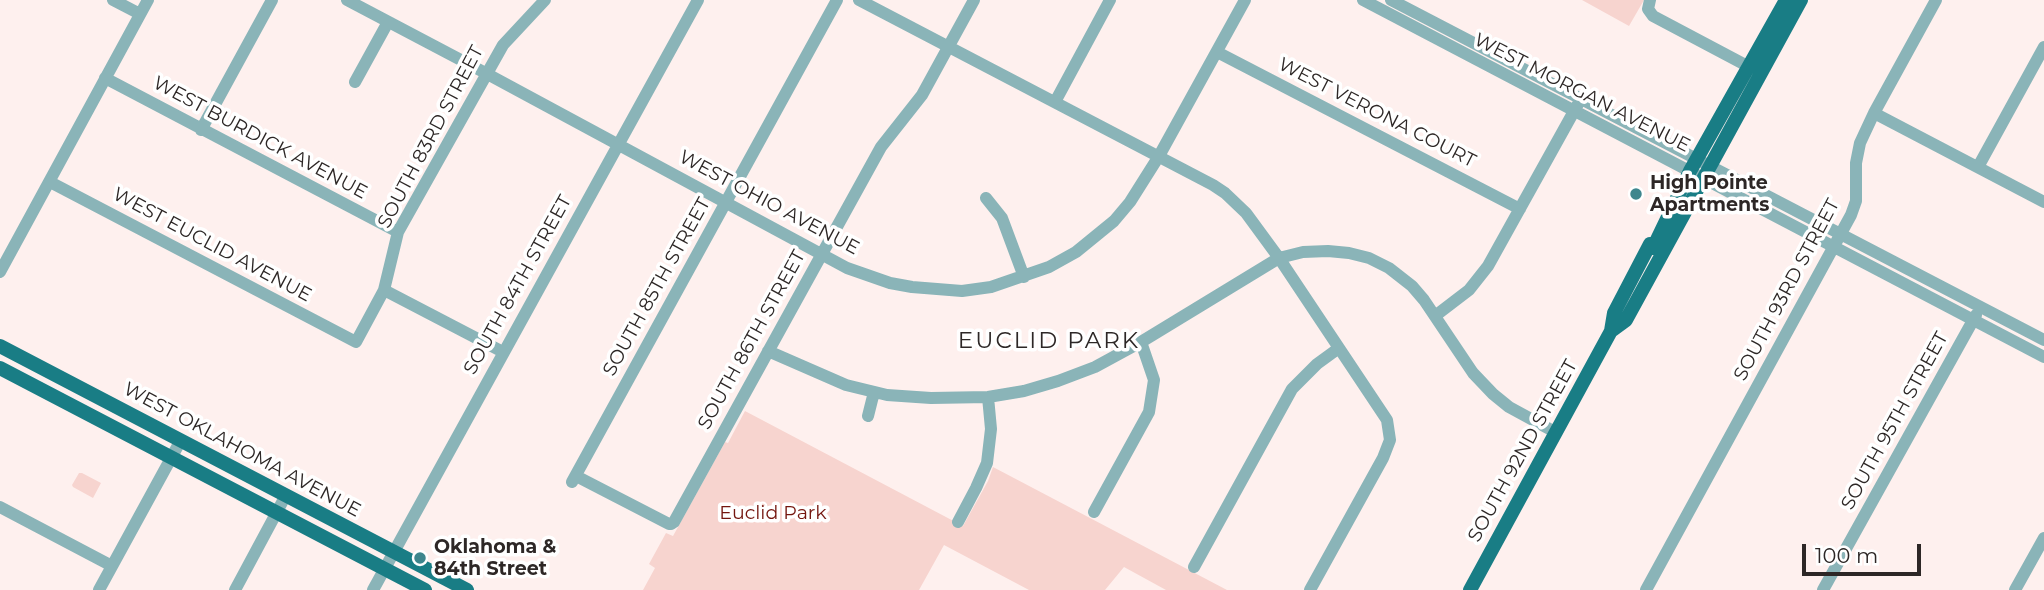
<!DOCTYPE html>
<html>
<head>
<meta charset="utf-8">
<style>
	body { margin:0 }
	#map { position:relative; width:2044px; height:590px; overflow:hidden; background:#fef0ee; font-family:Montserrat,sans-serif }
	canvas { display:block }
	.scale { position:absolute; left:1802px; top:544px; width:119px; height:32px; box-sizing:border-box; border:4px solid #2d2726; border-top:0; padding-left:9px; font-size:21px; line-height:24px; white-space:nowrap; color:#2d2726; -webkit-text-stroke:5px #fff; paint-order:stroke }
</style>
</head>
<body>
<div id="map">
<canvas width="2044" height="590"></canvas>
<div class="scale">100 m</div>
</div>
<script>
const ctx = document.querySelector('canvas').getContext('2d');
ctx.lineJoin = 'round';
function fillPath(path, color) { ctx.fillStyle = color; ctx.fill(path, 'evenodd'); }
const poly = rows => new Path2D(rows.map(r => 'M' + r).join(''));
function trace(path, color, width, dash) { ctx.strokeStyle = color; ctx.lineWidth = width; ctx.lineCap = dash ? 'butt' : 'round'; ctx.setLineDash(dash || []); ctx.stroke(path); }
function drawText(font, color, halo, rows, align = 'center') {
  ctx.font = font + ' Montserrat,sans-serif'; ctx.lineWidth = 7; ctx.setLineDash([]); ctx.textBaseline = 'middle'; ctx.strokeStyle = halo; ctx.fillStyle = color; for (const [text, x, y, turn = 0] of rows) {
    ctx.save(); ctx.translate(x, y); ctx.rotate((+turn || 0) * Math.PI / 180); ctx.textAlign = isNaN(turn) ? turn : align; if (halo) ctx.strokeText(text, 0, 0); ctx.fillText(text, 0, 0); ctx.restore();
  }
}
const green = poly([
	[1582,0,1644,0,1629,26],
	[745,411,963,526,988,481,993,467,1227,590,1166,590,1124,567,1105,590,1029,590,944,545,919,590,643,590,655,568,649,564,666,533,673,536,725,442,728,443],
	[79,473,82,473,101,483,93,498,73,487,72,485]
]);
const minor = poly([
	[113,0,140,14],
	[347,0,478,69,847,268,890,283,912,287,962,291,991,287,1049,267,1076,252,1114,221,1130,202,1159,156,1245,0],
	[859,0,1213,185,1225,193,1246,213,1279,258,1303,252,1328,251,1349,253,1369,258,1389,268,1412,286,1424,300,1473,373,1493,394,1509,407,1555,432],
	[1363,0,2044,357],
	[1391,0,2044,340],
	[1650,0,1648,9,1653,16,1755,70],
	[1217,52,1520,209],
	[105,78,398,232],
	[355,82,388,22],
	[1055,102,1110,0],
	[1874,113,2044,202],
	[201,130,272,0],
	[1978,167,2044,47],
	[50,182,356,342,384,290,398,232,503,45,545,0],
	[986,198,1002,218,1024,277],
	[0,272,148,0],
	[384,290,503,352],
	[1435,316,1469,290,1488,266,1578,104],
	[768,351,846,385,887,395,931,398,988,397,1024,391,1058,381,1095,367,1141,342,1279,258,1387,420,1390,440,1383,458,1310,590],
	[868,416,874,392],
	[576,476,669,524,671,524,674,522,881,147,922,95,974,0],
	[572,482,837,0],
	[0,507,112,566],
	[1094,512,1149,412,1154,380,1141,342],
	[958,522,976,488,987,463,991,429,988,397],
	[1194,567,1292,389,1317,364,1339,348],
	[99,590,181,440],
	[235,590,286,495],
	[373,590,698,0],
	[1646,590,1851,215,1856,201,1856,163,1860,143,1874,113,1936,0],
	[1823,590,1976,315],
	[2015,590,2044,538]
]);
const major = poly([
	[1611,331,1626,320,1801,0],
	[0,346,467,590],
	[0,368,425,590],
	[1470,590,1611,331,1614,313,1650,244,1653,248,1690,171,1786,0]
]);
const markers = [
	[1636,194,7,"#3e868d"],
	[420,558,7,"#3e868d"]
];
const streetNames = [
	["WEST MORGAN AVENUE",1582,93,27],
	["WEST VERONA COURT",1377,113,27],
	["SOUTH 83RD STREET",431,137,-62],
	["WEST BURDICK AVENUE",260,138,28],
	["WEST OHIO AVENUE",769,203,28],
	["WEST EUCLID AVENUE",212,245,28],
	["SOUTH 84TH STREET",518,285,-61],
	["SOUTH 85TH STREET",657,287,-61],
	["SOUTH 93RD STREET",1787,290,-62],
	["SOUTH 86TH STREET",752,340,-61],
	["SOUTH 95TH STREET",1895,421,-61],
	["WEST OKLAHOMA AVENUE",242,450,28],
	["SOUTH 92ND STREET",1523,451,-61]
];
const poiNames = [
	["High Pointe",1650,183],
	["Apartments",1650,205],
	["Oklahoma &",434,547],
	["84th Street",434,569]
];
const parkNames = [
	["Euclid Park",773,513]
];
const quarterNames = [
	["EUCLID PARK",1049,341]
];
fillPath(green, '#f7d4cf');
trace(minor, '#8ab4b8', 12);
trace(major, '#197d85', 14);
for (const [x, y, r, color] of markers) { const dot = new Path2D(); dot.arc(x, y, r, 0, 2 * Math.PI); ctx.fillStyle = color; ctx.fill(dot); trace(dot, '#fff', 2.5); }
drawText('19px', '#2d2726', '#fff', streetNames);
drawText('bold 19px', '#2d2726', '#fff', poiNames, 'left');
drawText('19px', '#74150e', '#fff', parkNames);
ctx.letterSpacing = '2px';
drawText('23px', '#2d2726', '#fff', quarterNames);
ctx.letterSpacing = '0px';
</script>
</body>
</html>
